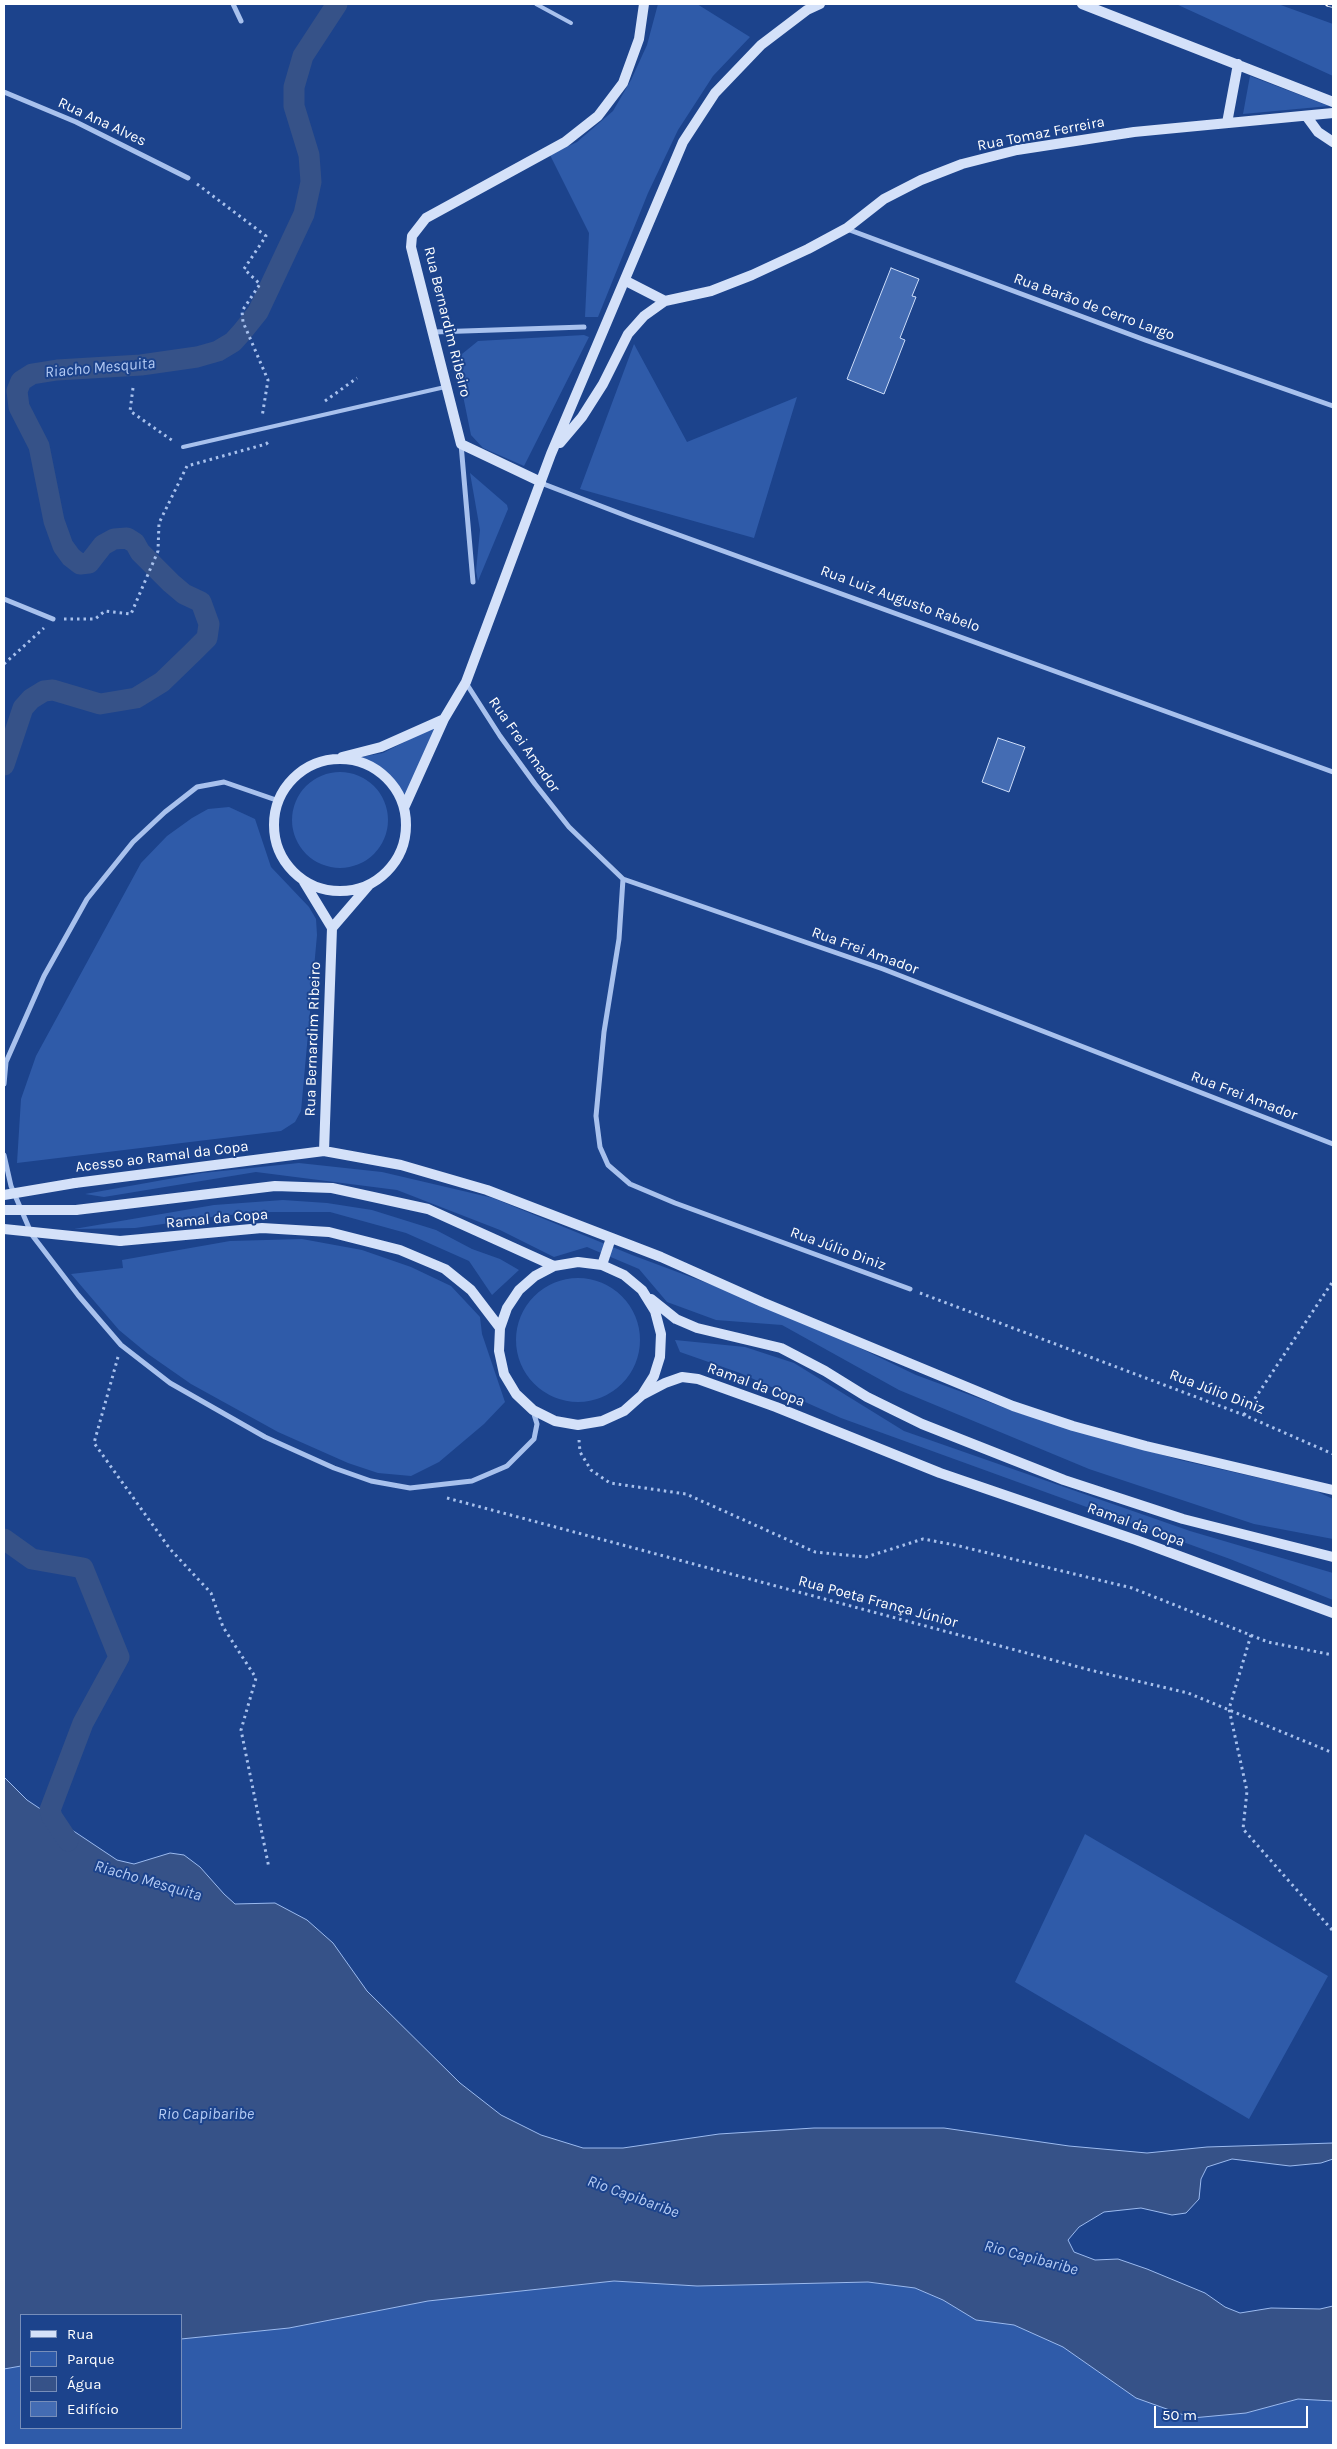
<!DOCTYPE html>
<html>
<head>
<meta charset="utf-8">
<style>
	body { margin:0 }
	#map { position:relative; width:1337px; height:2449px; overflow:hidden; background:#1c438c; font-family:Karla,sans-serif }
	canvas { display:block }
	.frame { position:absolute; inset:0; border:5px solid #fff; pointer-events:none }
	.legend { position:absolute; left:20px; top:2314px; width:162px; height:115px; box-sizing:border-box; background:#1c438c; border:1px solid #778eba; margin:0; padding:6px 9px; list-style:none; font-size:15px; color:#fff }
	.legend li { display:flex; align-items:center; gap:10px; height:25px }
	.legend b { width:25px; border:1px solid #778eba }
	.scale { position:absolute; left:1154px; top:2406px; width:154px; height:22px; box-sizing:border-box; border:2px solid #fff; border-top:0; padding-left:6px; font-size:15px; line-height:18px; white-space:nowrap; color:#fff; -webkit-text-stroke:4px #1c438c; paint-order:stroke }
</style>
</head>
<body>
<div id="map">
<canvas width="1337" height="2449"></canvas>
<div class="frame"></div>
<ul class="legend">
<li><b style="height:6px;background:#d4e1f9"></b>Rua</li>
<li><b style="height:14px;background:#2f5ba9"></b>Parque</li>
<li><b style="height:14px;background:#365288"></b>Água</li>
<li><b style="height:14px;background:#446cb3"></b>Edifício</li>
</ul>
<div class="scale">50 m</div>
</div>
<script>
const ctx = document.querySelector('canvas').getContext('2d');
ctx.lineJoin = 'round';
function fillPath(path, color) { ctx.fillStyle = color; ctx.fill(path, 'evenodd'); }
const poly = rows => new Path2D(rows.map(r => 'M' + r).join(''));
function trace(path, color, width, dash) { ctx.strokeStyle = color; ctx.lineWidth = width; ctx.lineCap = dash ? 'butt' : 'round'; ctx.setLineDash(dash || []); ctx.stroke(path); }
function drawText(font, color, halo, rows, align = 'center') {
  ctx.font = font + ' Karla,sans-serif'; ctx.lineWidth = 4; ctx.setLineDash([]); ctx.textBaseline = 'middle'; ctx.strokeStyle = halo; ctx.fillStyle = color; for (const [text, x, y, turn = 0] of rows) {
    ctx.save(); ctx.translate(x, y); ctx.rotate((+turn || 0) * Math.PI / 180); ctx.textAlign = isNaN(turn) ? turn : align; if (halo) ctx.strokeText(text, 0, 0); ctx.fillText(text, 0, 0); ctx.restore();
  }
}
const green = poly([
	[658,4,697,4,750,37,713,76,678,130,648,193,598,317,585,317,589,233,550,155,577,142,613,111,631,80,647,45],
	[1176,4,1278,4,1333,24,1333,76],
	[1250,76,1329,106,1243,114],
	[584,335,589,337,524,466,483,448,471,435,458,371,462,354,478,341],
	[634,344,687,442,797,397,754,538,580,489],
	[470,473,507,505,508,509,478,581,476,571,480,530],
	[439,724,404,802,396,786,379,769,351,759,383,753],
	'292 820a48 48 0 1 1 96 0a48 48 0 1 1-96 0Z',
	[229,807,255,819,271,867,309,907,316,919,317,935,301,1111,295,1122,281,1131,17,1163,21,1099,36,1056,141,863,167,836,192,818,208,809],
	[299,1163,382,1172,493,1198,632,1255,787,1313,916,1375,1016,1412,1180,1460,1316,1491,1333,1499,1333,1539,1254,1524,1089,1469,899,1390,782,1325,716,1320,667,1302,639,1269,587,1247,554,1257,500,1230,397,1190,256,1172,104,1197,85,1194,202,1173],
	[283,1200,327,1203,372,1210,436,1230,472,1249,500,1259,519,1270,492,1295,469,1261,406,1233,330,1212,264,1212,219,1216,135,1228,74,1229,214,1205],
	[302,1239,362,1250,411,1267,451,1286,480,1317,482,1334,505,1402,484,1424,439,1462,411,1476,378,1473,348,1463,278,1432,191,1384,148,1354,119,1330,71,1274,123,1268,122,1260,230,1241],
	'516 1340a62 62 0 1 1 124 0a62 62 0 1 1-124 0Z',
	[675,1340,745,1347,794,1363,904,1431,1190,1531,1333,1573,1333,1600,1230,1559,841,1418,740,1373,680,1352],
	[1085,1834,1328,1976,1249,2119,1015,1982],
	[614,2281,697,2286,868,2282,915,2288,943,2300,976,2320,1014,2325,1063,2347,1136,2398,1246,2413,1298,2399,1333,2401,1333,2445,4,2445,4,2369,21,2366,21,2428,181,2428,181,2339,289,2328,428,2301]
]);
const water = poly([
	[4,1777,27,1800,117,1860,134,1864,170,1853,184,1855,200,1867,224,1894,235,1904,275,1903,307,1920,333,1943,367,1991,460,2083,501,2115,541,2135,583,2148,623,2148,719,2134,814,2128,944,2128,1069,2146,1147,2153,1207,2147,1333,2143,1333,2159,1321,2163,1290,2166,1232,2159,1207,2167,1201,2179,1199,2199,1186,2213,1172,2215,1141,2208,1104,2212,1079,2227,1068,2240,1074,2252,1095,2260,1118,2259,1147,2269,1205,2293,1225,2307,1240,2313,1271,2308,1320,2309,1333,2306,1333,2401,1298,2399,1246,2413,1192,2418,1136,2398,1063,2347,1014,2325,976,2320,943,2300,915,2288,868,2282,697,2286,614,2281,428,2301,289,2328,181,2339,181,2315,21,2315,21,2366,4,2369,4,1777]
]);
const canal = poly([
	[4,765,23,708,31,699,44,691,53,690,100,704,136,698,162,682,193,652,207,638,209,624,201,602,184,594,171,583,140,552,135,543,127,538,114,539,103,545,89,563,80,564,71,557,63,546,54,521,39,446,19,407,17,391,21,381,32,374,57,370,141,365,197,357,218,351,233,342,242,332,258,312,304,214,311,182,309,155,294,106,294,87,303,56,337,4],
	[4,1539,32,1559,83,1568,119,1657,83,1723,50,1810,52,1817,68,1841]
]);
const building = poly([
	[891,268,919,279,912,296,916,297,900,338,905,340,884,394,847,379,891,268],
	[998,738,1025,747,1009,792,982,782,998,738]
]);
const path = poly([
	[197,184,266,236,244,269,260,284,242,311,243,322,268,380,262,417],
	[133,388,130,411,173,441],
	[325,401,357,378],
	[64,619,95,619,105,611,131,614,158,551,159,523,187,466,266,444,271,440],
	[4,664,44,628],
	[920,1293,1244,1415,1333,1454],
	[118,1357,94,1443,170,1549,211,1593,223,1627,256,1678,241,1730,269,1868],
	[1244,1415,1333,1281],
	[579,1440,580,1452,591,1470,610,1483,686,1494,815,1552,866,1557,923,1539,955,1545,1132,1588,1268,1642,1333,1655],
	[447,1498,1090,1670,1188,1693,1333,1753],
	[1251,1635,1229,1709,1247,1791,1243,1829,1333,1931]
]);
const lane = poly([
	[536,4,571,23],
	[183,447,445,387]
]);
const street = poly([
	[233,4,241,21],
	[4,92,76,122,188,178],
	[847,229,1145,340,1333,406],
	[434,332,584,327],
	[461,444,473,582],
	[541,483,632,518,1333,772],
	[4,599,53,619],
	[466,683,500,736,535,784,569,827,623,879,883,969,1333,1144],
	[623,879,619,939,604,1032,596,1116,600,1147,608,1165,630,1184,675,1203,910,1289],
	[4,1084,6,1062,44,976,87,899,133,842,165,812,197,787,224,782,279,801],
	[4,1155,11,1186,32,1235,78,1295,121,1345,170,1383,265,1437,334,1468,371,1481,410,1488,472,1481,507,1466,534,1439,537,1424,533,1411]
]);
const secondary = poly([
	[1082,4,1333,102],
	[1307,117,1318,132,1333,142],
	[1227,123,1238,64],
	[626,281,665,301],
	[560,443,582,417,603,384,628,334,644,316,665,301,711,291,752,275,808,249,847,228,884,199,921,180,962,164,1017,150,1134,132,1333,113],
	[541,482,461,444,411,247,412,236,426,218,565,142,598,116,623,83,639,39,644,4],
	[342,757,381,747,444,719],
	'274 825a66 66 0 1 1 132 0a66 66 0 1 1-132 0Z',
	[404,808,444,719,466,682,551,454,683,142,715,93,761,45,807,10,820,4],
	[304,882,332,928,324,1151],
	[332,928,369,885],
	[75,1183,324,1151,401,1165,487,1190,661,1257,762,1302,1013,1406,1073,1426,1146,1446,1333,1490],
	[76,1210,275,1186,332,1188,428,1209,554,1266],
	[120,1241,262,1228,329,1232,400,1250,445,1269,471,1290,500,1328],
	[602,1265,611,1238],
	[651,1299,676,1319,697,1328,781,1348,825,1371,867,1397,922,1424,1064,1480,1183,1519,1333,1557],
	[642,1395,654,1376,660,1357,661,1334,655,1311,642,1290,624,1275,602,1265,578,1262,554,1266,535,1276,519,1290,507,1308,500,1328,499,1351,504,1374,516,1394,533,1410,555,1421,578,1425,602,1421,624,1411,642,1395,665,1383,682,1377,698,1379,776,1407,940,1473,1136,1540,1333,1613]
]);
const rail = poly([
	[1328,4,1333,5]
]);
const secondaryBridge = poly([
	[4,1195,75,1183],
	[4,1210,76,1210],
	[4,1229,120,1241]
]);
const streetNames = [
	["Rua Ana Alves",102,122,25],
	["Rua Tomaz Ferreira",1041,134,-11],
	["Rua Barão de Cerro Largo",1094,307,20],
	["Rua Bernardim Ribeiro",447,322,76],
	["Rua Luiz Augusto Rabelo",900,599,20],
	["Rua Frei Amador",524,745,55],
	["Rua Frei Amador",865,951,20],
	["Rua Bernardim Ribeiro",313,1039,-88],
	["Rua Frei Amador",1244,1096,21],
	["Acesso ao Ramal da Copa",162,1157,-7],
	["Ramal da Copa",217,1219,-5],
	["Rua Júlio Diniz",838,1249,20],
	["Ramal da Copa",756,1385,20],
	["Rua Júlio Diniz",1217,1392,21],
	["Ramal da Copa",1136,1525,20],
	["Rua Poeta França Júnior",878,1602,15]
];
const waterNames = [
	["Riacho Mesquita",100,368,-5],
	["Riacho Mesquita",148,1881,16],
	["Rio Capibaribe",206,2114],
	["Rio Capibaribe",633,2197,20],
	["Rio Capibaribe",1031,2258,15]
];
fillPath(green, '#2f5ba9');
fillPath(water, '#365288');
trace(water, '#9bbaef', 1);
trace(canal, '#365288', 21);
fillPath(building, '#446cb3');
trace(building, '#cdddf9', 1);
trace(path, '#a8c1ed', 3, [2.5, 4]);
trace(lane, '#a8c1ed', 4);
trace(street, '#a8c1ed', 5);
trace(secondary, '#d4e1f9', 10);
trace(rail, '#fff', 5.5);
trace(rail, '#1c438c', 4, [11]);
trace(secondaryBridge, '#d4e1f9', 10);
drawText('15px', '#fff', '#1c438c', streetNames);
drawText('italic 16px', '#b4cbf4', '#1c438c', waterNames);
</script>
</body>
</html>
